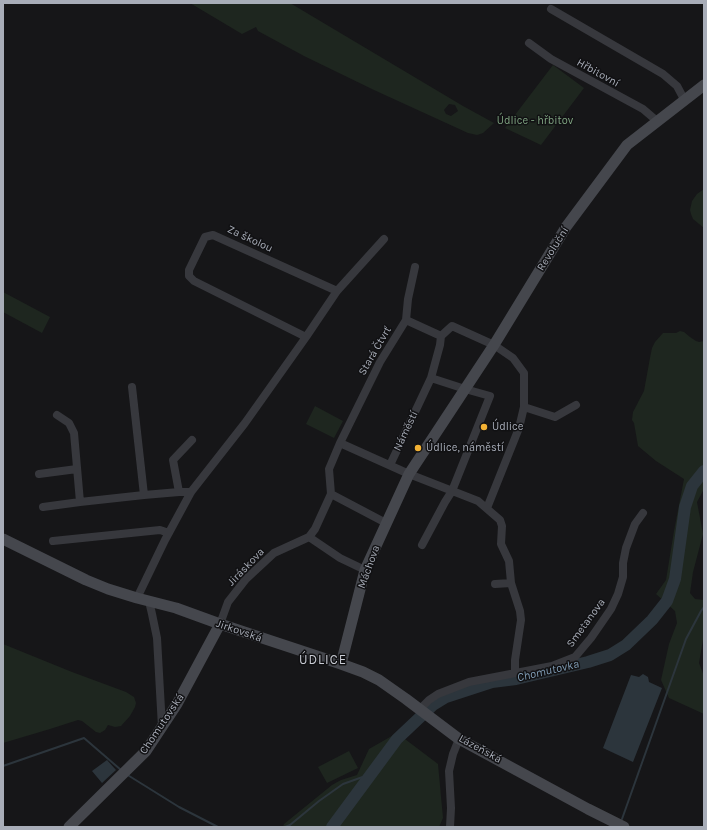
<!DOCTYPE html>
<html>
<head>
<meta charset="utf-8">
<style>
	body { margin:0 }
	#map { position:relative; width:707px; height:830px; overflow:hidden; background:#161618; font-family:Karla,sans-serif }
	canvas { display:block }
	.frame { position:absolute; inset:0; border:4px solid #a8adb8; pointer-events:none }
</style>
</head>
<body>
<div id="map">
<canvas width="707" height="830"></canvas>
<div class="frame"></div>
</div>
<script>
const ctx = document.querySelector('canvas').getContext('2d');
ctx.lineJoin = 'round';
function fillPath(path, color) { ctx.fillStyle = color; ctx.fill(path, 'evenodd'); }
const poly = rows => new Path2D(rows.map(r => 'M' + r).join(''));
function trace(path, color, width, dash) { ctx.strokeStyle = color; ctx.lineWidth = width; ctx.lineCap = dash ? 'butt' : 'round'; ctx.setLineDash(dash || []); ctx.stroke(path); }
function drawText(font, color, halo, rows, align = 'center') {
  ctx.font = font + ' Karla,sans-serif'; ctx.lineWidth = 3; ctx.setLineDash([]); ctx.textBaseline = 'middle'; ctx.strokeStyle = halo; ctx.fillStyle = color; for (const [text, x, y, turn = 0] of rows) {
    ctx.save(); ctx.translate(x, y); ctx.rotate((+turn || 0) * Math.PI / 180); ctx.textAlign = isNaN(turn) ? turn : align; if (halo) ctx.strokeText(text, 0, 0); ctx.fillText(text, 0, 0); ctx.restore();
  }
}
const green = poly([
	[190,3,290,3,463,106,494,123,483,133,477,135,468,133,374,90,304,56,258,31,256,27,242,34],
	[449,104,455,105,458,111,451,116,446,114,444,110],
	[553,65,584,88,541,145,505,128],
	[704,189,704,228,693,219,691,214,690,210,692,201,697,194],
	[3,292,50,317,42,333,3,312],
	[680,331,684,332,690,337,696,341,699,342,704,341,704,489,697,502,703,534,693,572,690,593,695,599,704,600,704,634,699,663,704,676,704,714,669,698,661,680,669,644,677,623,675,611,656,594,666,580,674,531,684,479,656,461,638,446,634,423,632,420,633,412,644,391,650,358,652,348,655,342,663,333,676,333],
	[315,406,343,421,334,438,306,424],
	[3,644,72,672,126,692,134,697,136,703,135,707,130,716,121,726,115,727,108,725,105,730,100,733,96,732,82,721,78,720,50,729,3,743],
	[397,733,438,764,443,818,439,827,283,827,284,824,332,785,341,780,357,775,369,749],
	[349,751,358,768,327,783,318,767]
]);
const water = poly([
	[643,674,648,677,649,682,662,688,633,762,603,748,631,675,639,677],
	[107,760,116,770,102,783,92,771]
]);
const stream = poly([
	[3,766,84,738,121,770],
	[126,774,179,807,218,827],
	[622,819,686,639,701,611,704,607],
	[285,827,290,825,319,801,343,784,371,774]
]);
const river = poly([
	[332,827,397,739,433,705,446,697,492,682,516,679,588,662,610,655,626,645,652,620,667,601,675,579,685,507,692,486,704,471]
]);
const street = poly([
	[551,9,663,74,677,86,685,101],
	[529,43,551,59,643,109,657,121],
	[406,320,441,336,452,326,494,345,513,358,524,373,524,407,519,428,487,508],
	[306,337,194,281,189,276,189,270,205,237,213,235,337,291],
	[431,378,440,345,441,336],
	[132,387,144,495],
	[524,407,555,417,576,405],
	[57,415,69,423,74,433,80,502,144,495,179,492,191,492],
	[340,443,380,362,406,320,408,299,415,267],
	[390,465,431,378,465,389,490,396,452,491,445,502,422,545],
	[39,474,77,469],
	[179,492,173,460,192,440],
	[331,494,329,469,340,443,409,474,478,501,500,520,502,526,501,544,509,561,511,583,495,584],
	[331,494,386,523],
	[43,507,80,502],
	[309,537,340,558,365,570],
	[309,537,315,529,331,494],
	[53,541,160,530,169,533],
	[511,583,520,611,521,620,515,660,515,673],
	[137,598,165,540,191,492,245,423,306,337,337,291,384,239],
	[149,601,152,614,157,638,162,727],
	[220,624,228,602,246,579,274,553,309,537],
	[420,709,429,700,438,694,469,682,552,666,575,657,591,638,611,609,618,594,623,577,623,563,626,548,635,524,643,513],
	[450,827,451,808,449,771,453,754,459,739]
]);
const secondary = poly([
	[3,539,86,580,108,589,137,598,176,608,220,624,341,664,363,672,379,680,406,699,459,739,588,809,624,827],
	[341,664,365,570,409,474,494,345,566,227,627,145,704,85],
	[69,827,146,751,177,704,220,624]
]);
const markers = [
	[484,427,4,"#f2b134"],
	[418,448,4,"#f2b134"]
];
const streetNames = [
	["Hřbitovní",598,73,29],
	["Za školou",250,239,25],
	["Revoluční",553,249,-58],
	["Stará Čtvrť",375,351,-60],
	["Náměstí",406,431,-65],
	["Jiráskova",246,567,-46],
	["Máchova",369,567,-70],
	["Smetanova",586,623,-54],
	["Jirkovská",239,631,19],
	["Chomutovská",162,724,-56],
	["Lázeňská",480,749,29]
];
const parkNames = [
	["Údlice - hřbitov",535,121]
];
const poiNames = [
	["Údlice",492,427],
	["Údlice, náměstí",426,448]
];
const waterNames = [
	["Chomutovka",548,671,-13]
];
const quarterNames = [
	["ÚDLICE",323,660]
];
fillPath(green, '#1e261f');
fillPath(water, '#2c353c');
trace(stream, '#2c353c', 2);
trace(river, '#2c353c', 12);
trace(street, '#37383d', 8);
trace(secondary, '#45474d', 11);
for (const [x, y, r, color] of markers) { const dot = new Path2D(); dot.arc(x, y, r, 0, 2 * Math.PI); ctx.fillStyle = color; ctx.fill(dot); trace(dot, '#111113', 1.5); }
drawText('11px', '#a8adb8', '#111113', streetNames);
drawText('11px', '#7fa381', '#111113', parkNames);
drawText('11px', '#a8adb8', '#111113', poiNames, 'left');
drawText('italic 12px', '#7f9bb3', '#111113', waterNames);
ctx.letterSpacing = '1px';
drawText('13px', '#c9ccd4', '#111113', quarterNames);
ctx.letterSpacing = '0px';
</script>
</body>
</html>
